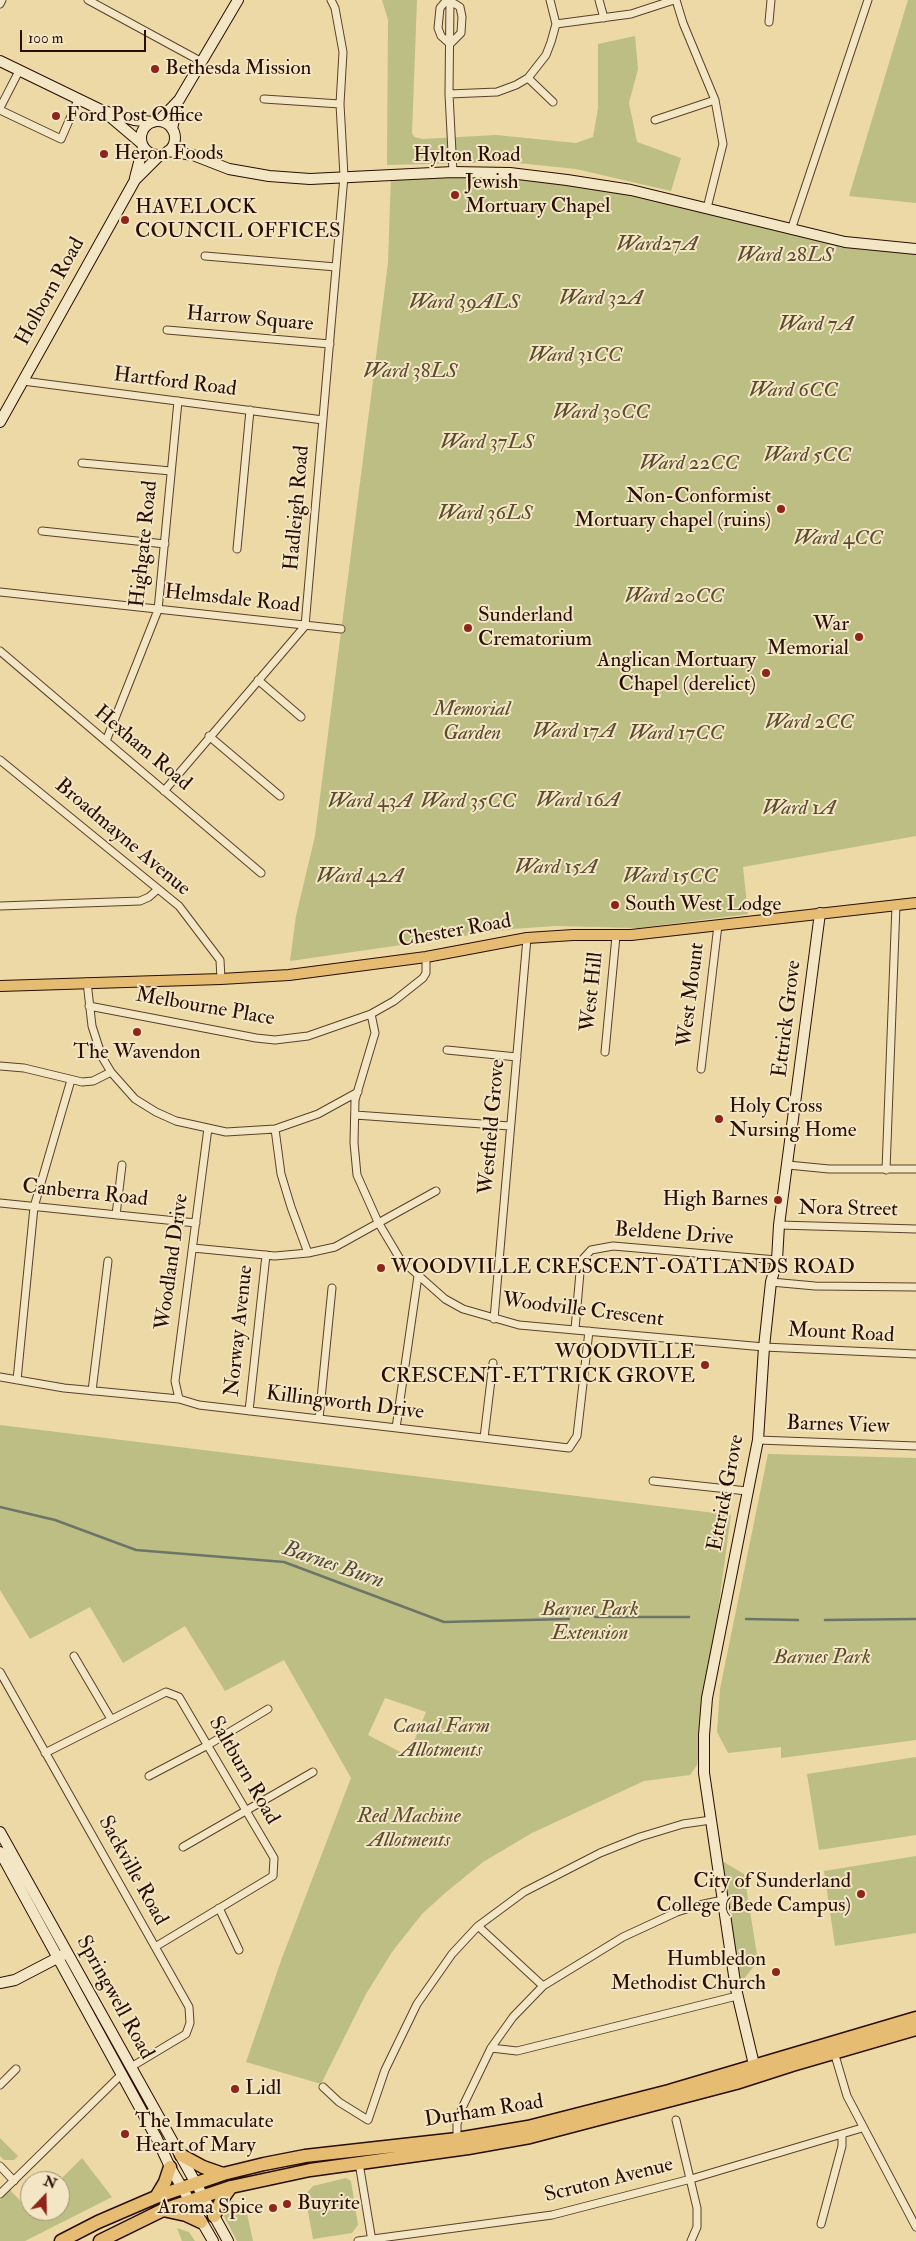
<!DOCTYPE html>
<html>
<head>
<meta charset="utf-8">
<style>
	body { margin:0 }
	#map { position:relative; width:916px; height:2241px; overflow:hidden; background:#ecd9a6; font-family:"IM FELL Double Pica",serif }
	canvas { display:block }
	.north { position:absolute; left:20px; top:2171px; width:50px; height:50px; box-sizing:border-box; background:#f3e6c5; border:1px solid #a28f77; border-radius:50%; rotate:21deg; font-size:14px; font-weight:700; line-height:20px; text-align:center; color:#290d01 }
	.north::after { content:''; display:block; margin:auto; width:18px; height:22px; background:#8f2418; clip-path:polygon(50% 0,100% 100%,50% 72%,0 100%) }
	.scale { position:absolute; left:20px; top:30px; width:126px; height:22px; box-sizing:border-box; border:2px solid #290d01; border-top:0; padding-left:6px; font-size:15px; line-height:18px; white-space:nowrap; color:#290d01; -webkit-text-stroke:4px #f3e6c5; paint-order:stroke }
</style>
</head>
<body>
<div id="map">
<canvas width="916" height="2241"></canvas>
<div class="north">N</div>
<div class="scale">100 m</div>
</div>
<script>
const ctx = document.querySelector('canvas').getContext('2d');
ctx.lineJoin = 'round';
function fillPath(path, color) { ctx.fillStyle = color; ctx.fill(path, 'evenodd'); }
const poly = rows => new Path2D(rows.map(r => 'M' + r).join(''));
function trace(path, color, width, dash) { ctx.strokeStyle = color; ctx.lineWidth = width; ctx.lineCap = dash ? 'butt' : 'round'; ctx.setLineDash(dash || []); ctx.stroke(path); }
function drawText(font, color, halo, rows, align = 'center') {
  ctx.font = font + ' "IM FELL Double Pica",serif'; ctx.lineWidth = 4; ctx.setLineDash([]); ctx.textBaseline = 'middle'; ctx.strokeStyle = halo; ctx.fillStyle = color; for (const [text, x, y, turn = 0] of rows) {
    ctx.save(); ctx.translate(x, y); ctx.rotate((+turn || 0) * Math.PI / 180); ctx.textAlign = isNaN(turn) ? turn : align; if (halo) ctx.strokeText(text, 0, 0); ctx.fillText(text, 0, 0); ctx.restore();
  }
}
const green = poly([
	[382,0,417,0,412,133,414,137,423,139,496,135,576,143,593,137,598,108,598,44,635,36,638,69,629,103,637,142,681,158,671,191,576,169,508,162,387,165,388,20],
	[908,0,916,0,916,203,849,196],
	[453,172,595,184,791,230,916,249,916,836,743,867,748,914,639,928,556,926,512,929,290,961,296,916,315,836,388,263,391,175],
	[0,1425,731,1515,697,1765,690,1775,644,1781,532,1833,483,1862,444,1894,422,1914,392,1952,366,1994,321,2084,246,2062,282,1958,351,1778,284,1660,225,1691,185,1626,123,1663,90,1607,30,1639,0,1590],
	[385,1698,426,1712,408,1756,368,1735],
	[768,1454,916,1458,916,1740,781,1758,781,1747,728,1753,717,1732,720,1689],
	[916,1757,916,1835,819,1850,807,1774],
	[916,1856,916,1933,835,1946,824,1871],
	[717,1858,744,1874,758,1961,736,1989],
	[0,2138,18,2156,14,2160,4,2160,0,2156],
	[82,2158,112,2197,25,2241,0,2241,0,2200,10,2190,30,2211,60,2211,59,2181],
	[346,2178,351,2181,358,2225,352,2233,313,2239,305,2195,313,2186],
	[233,2201,246,2209,253,2241,237,2241,224,2216,230,2202],
	[177,2228,189,2232,195,2241,182,2241]
]);
const stream = poly([
	[0,1507,55,1520,136,1550,284,1562,444,1622,569,1619],
	[595,1617,689,1617],
	[746,1619,798,1620],
	[825,1620,916,1619]
]);
const street = poly([
	[88,0,202,62],
	[450,0,449,94,453,172],
	[599,0,604,18],
	[676,0,683,23,715,100,723,144,707,208],
	[450,1,460,7,462,17,461,33,450,44,441,36,438,28,440,8,445,2,450,1],
	[0,4,2,0],
	[769,22,771,0],
	[556,24,631,14,674,0],
	[528,78,553,102],
	[449,94,497,92,516,85,528,78,546,55,551,42,556,24,550,0],
	[264,99,340,104],
	[0,108,19,71],
	[0,110,61,139,78,100],
	[655,120,715,100],
	[791,230,868,0],
	[205,256,336,267],
	[167,330,330,344],
	[23,381,323,420],
	[82,463,171,471],
	[42,531,165,544],
	[237,549,250,410],
	[0,592,341,629],
	[0,651,261,873],
	[258,680,301,717],
	[209,736,280,796],
	[106,741,158,610,178,401],
	[0,760,179,906,220,960,221,979],
	[164,791,305,626,344,176,340,104,343,52,335,8,331,0],
	[0,906,140,901,149,897,158,889],
	[426,957,426,973,423,978,394,1001,371,1014,375,1033,355,1100,354,1143,357,1175,378,1222,400,1259,445,1299,463,1309,519,1325,764,1347,916,1354],
	[87,982,92,1026,102,1057,111,1072,135,1099,156,1112,176,1121,226,1132,275,1129,318,1114,358,1092],
	[89,1006,256,1038,275,1040,308,1036,371,1014],
	[447,1050,517,1057],
	[605,1052,616,936],
	[0,1066,24,1068,82,1082,93,1081,111,1072],
	[701,1069,718,925],
	[355,1115,510,1126],
	[275,1129,281,1174,291,1207,308,1253],
	[788,1165,829,1169,916,1169],
	[886,1170,896,905],
	[0,1203,196,1223],
	[116,1215,122,1165],
	[779,1225,916,1229],
	[193,1248,275,1256,308,1253,335,1247,436,1191],
	[771,1282,815,1286,916,1287],
	[494,1319,527,938],
	[575,1329,581,1261,591,1250,613,1246,777,1260],
	[0,1377,64,1388,179,1399,199,1405,569,1448,577,1436,589,1331],
	[17,1380,34,1207,71,1080],
	[92,1391,108,1261],
	[179,1399,175,1381,208,1128],
	[249,1411,266,1255],
	[319,1419,332,1288],
	[396,1428,418,1276],
	[484,1438,493,1363],
	[758,1440,916,1446],
	[653,1481,747,1491],
	[74,1656,111,1719],
	[0,1672,189,2007,190,2023,186,2034,131,2067],
	[45,1753,166,1692,179,1697,274,1858,273,1876,155,1947],
	[149,1776,208,1745,268,1709],
	[183,1847,313,1772],
	[219,1908,239,1950],
	[478,1926,543,1986],
	[491,2048,517,2051,737,1996],
	[834,2052,847,2096,916,2227],
	[0,2085,16,2069],
	[323,2087,339,2102,368,2120,385,2070,417,2004,452,1954,478,1926,524,1892,600,1853,640,1837,683,1824,711,1820],
	[676,2120,697,2208,697,2227,691,2241],
	[457,2139,457,2124,462,2108,491,2048,513,2017,543,1986,623,1937,677,1912,699,1905,723,1900],
	[359,2163,372,2241],
	[0,2166,14,2181],
	[0,2194,122,2074],
	[821,2224,842,2146,842,2134],
	[358,2241,552,2215,691,2179,862,2128]
]);
const secondary = poly([
	[0,61,101,110,134,120,153,122],
	[108,115,141,143],
	[159,121,179,100,238,0],
	'141 138a17 17 0 1 1 34 0a17 17 0 1 1-34 0Z',
	[172,129,178,101],
	[168,151,193,155,229,169,269,176,310,179,453,172,510,173,567,180,631,190,845,242,916,249],
	[135,178,143,147],
	[0,422,135,180,160,155],
	[0,1832,228,2241],
	[0,1852,157,2139,170,2167,213,2241],
	[0,1983,15,1980,63,1955],
	[756,2073,736,1989,704,1773,704,1735,707,1698,758,1440,764,1347,771,1282,777,1260,779,1225,820,913]
]);
const primary = poly([
	[0,986,221,979,289,975,426,957,527,938,573,935,631,935,916,903]
]);
const highway = poly([
	[181,2155,203,2167,223,2174],
	[156,2197,165,2182,170,2167],
	[163,2210,186,2215,201,2222],
	[214,2216,221,2201,231,2187],
	[61,2241,98,2222,156,2197,223,2174,264,2164,305,2156,457,2139,528,2127,669,2091,916,2018],
	[100,2241,163,2210,231,2187,310,2170,468,2148,530,2137,736,2083,792,2065,916,2029]
]);
const markers = [
	[155,69,5,"#8f2418"],
	[56,116,5,"#8f2418"],
	[104,154,5,"#8f2418"],
	[455,195,5,"#8f2418"],
	[125,220,5,"#8f2418"],
	[781,509,5,"#8f2418"],
	[468,628,5,"#8f2418"],
	[859,637,5,"#8f2418"],
	[766,673,5,"#8f2418"],
	[615,905,5,"#8f2418"],
	[137,1032,5,"#8f2418"],
	[719,1119,5,"#8f2418"],
	[778,1200,5,"#8f2418"],
	[381,1268,5,"#8f2418"],
	[705,1365,5,"#8f2418"],
	[861,1894,5,"#8f2418"],
	[776,1972,5,"#8f2418"],
	[235,2089,5,"#8f2418"],
	[125,2134,5,"#8f2418"],
	[287,2204,5,"#8f2418"],
	[273,2208,5,"#8f2418"]
];
const poiNames = [
	["Bethesda Mission",165,69],
	["Ford Post Office",66,116],
	["Heron Foods",114,154],
	["Jewish",465,183],
	["Mortuary Chapel",465,207],
	["HAVELOCK",135,208],
	["COUNCIL OFFICES",135,232],
	["Non-Conformist",771,497,"right"],
	["Mortuary chapel (ruins)",771,521,"right"],
	["Sunderland",478,616],
	["Crematorium",478,640],
	["War",849,625,"right"],
	["Memorial",849,649,"right"],
	["Anglican Mortuary",756,661,"right"],
	["Chapel (derelict)",756,685,"right"],
	["South West Lodge",625,905],
	["The Wavendon",137,1053,"center"],
	["Holy Cross",729,1107],
	["Nursing Home",729,1131],
	["High Barnes",768,1200,"right"],
	["WOODVILLE CRESCENT-OATLANDS ROAD",391,1268],
	["WOODVILLE",695,1353,"right"],
	["CRESCENT-ETTRICK GROVE",695,1377,"right"],
	["City of Sunderland",851,1882,"right"],
	["College (Bede Campus)",851,1906,"right"],
	["Humbledon",766,1960,"right"],
	["Methodist Church",766,1984,"right"],
	["Lidl",245,2089],
	["The Immaculate",135,2122],
	["Heart of Mary",135,2146],
	["Buyrite",297,2204],
	["Aroma Spice",263,2208,"right"]
];
const streetNames = [
	["Hylton Road",467,156],
	["Holborn Road",51,292,-61],
	["Harrow Square",250,320,5],
	["Hartford Road",175,383,7],
	["Hadleigh Road",298,508,-85],
	["Highgate Road",145,544,-84],
	["Helmsdale Road",232,600,6],
	["Hexham Road",142,749,40],
	["Broadmayne Avenue",122,838,40],
	["Chester Road",455,932,-10],
	["West Hill",593,992,-84],
	["West Mount",692,995,-83],
	["Melbourne Place",205,1008,10],
	["Ettrick Grove",788,1019,-83],
	["Westfield Grove",493,1127,-85],
	["Canberra Road",85,1194,6],
	["Nora Street",848,1210,1],
	["Beldene Drive",674,1235,4],
	["Woodland Drive",173,1262,-82],
	["Woodville Crescent",583,1311,7],
	["Norway Avenue",240,1331,-84],
	["Mount Road",841,1334,3],
	["Killingworth Drive",345,1404,7],
	["Barnes View",838,1426,2],
	["Ettrick Grove",727,1493,-79],
	["Saltburn Road",243,1771,60],
	["Sackville Road",132,1871,61],
	["Springwell Road",114,1998,61],
	["Durham Road",484,2112,-9],
	["Scruton Avenue",609,2181,-14]
];
const parkNames = [
	["Ward27A",657,245],
	["Ward 28LS",785,256],
	["Ward 32A",601,299],
	["Ward 39ALS",464,303],
	["Ward 7A",816,325],
	["Ward 31CC",575,356],
	["Ward 38LS",410,372],
	["Ward 6CC",793,391],
	["Ward 30CC",601,413],
	["Ward 37LS",487,443],
	["Ward 5CC",807,456],
	["Ward 22CC",689,464],
	["Ward 36LS",485,514],
	["Ward 4CC",838,539],
	["Ward 20CC",674,597],
	["Memorial",472,710],
	["Garden",472,734],
	["Ward 2CC",809,723],
	["Ward 17A",574,732],
	["Ward 17CC",676,734],
	["Ward 16A",578,801],
	["Ward 43A",370,802],
	["Ward 35CC",468,802],
	["Ward 1A",799,809],
	["Ward 15A",556,868],
	["Ward 42A",360,877],
	["Ward 15CC",670,877],
	["Barnes Park",590,1610],
	["Extension",590,1634],
	["Barnes Park",822,1658],
	["Canal Farm",441,1727],
	["Allotments",441,1751],
	["Red Machine",409,1817],
	["Allotments",409,1841]
];
const waterNames = [
	["Barnes Burn",333,1566,19]
];
fillPath(green, '#bcbe83');
trace(stream, '#6c7567', 2.5);
trace(street, '#5a402a', 9);
trace(secondary, '#290d01', 12);
trace(primary, '#290d01', 12);
trace(highway, '#290d01', 15);
trace(street, '#f3e6c5', 7);
trace(secondary, '#f3e6c5', 10);
trace(primary, '#e6bc73', 10);
trace(highway, '#e6bc73', 12);
for (const [x, y, r, color] of markers) { const dot = new Path2D(); dot.arc(x, y, r, 0, 2 * Math.PI); ctx.fillStyle = color; ctx.fill(dot); trace(dot, '#f3e6c5', 2); }
drawText('21px', '#290d01', '#f3e6c5', poiNames, 'left');
drawText('21px', '#290d01', '#f3e6c5', streetNames);
drawText('italic 21px', '#5c4b2e', '#f3e6c5', parkNames);
drawText('italic 22px', '#504a3c', '#f3e6c5', waterNames);
</script>
</body>
</html>
